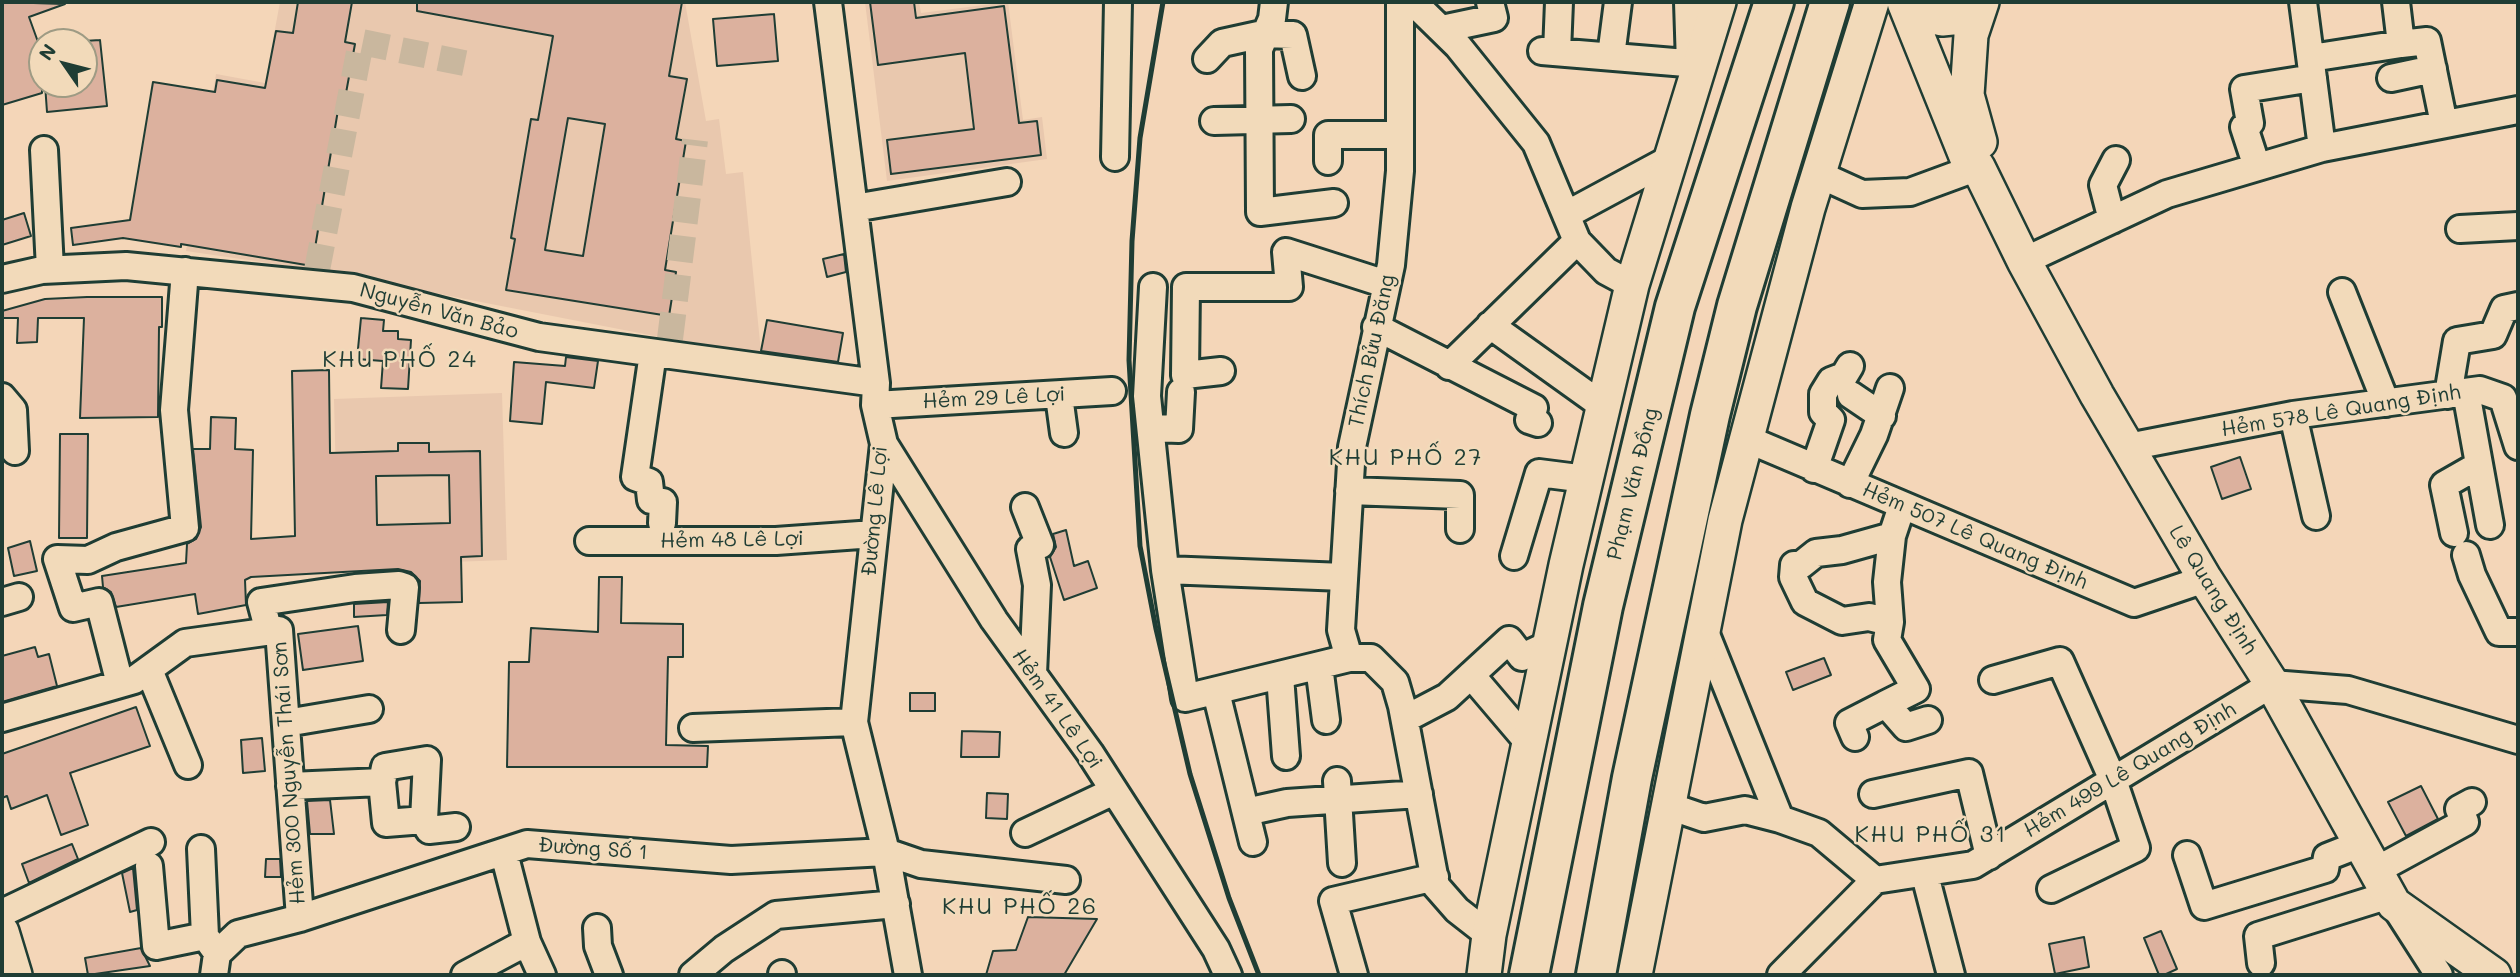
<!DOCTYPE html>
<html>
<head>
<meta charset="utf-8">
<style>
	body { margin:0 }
	#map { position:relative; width:2520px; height:977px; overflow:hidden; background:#f4d6b8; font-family:Mali,sans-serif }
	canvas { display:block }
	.frame { position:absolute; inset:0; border:4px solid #1f3d34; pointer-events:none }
	.north { position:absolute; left:28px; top:28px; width:70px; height:70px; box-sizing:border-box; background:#f2daba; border:2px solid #9e9b84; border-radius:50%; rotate:305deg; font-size:19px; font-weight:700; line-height:28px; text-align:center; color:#1f3d34 }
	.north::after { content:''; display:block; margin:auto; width:24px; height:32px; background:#1f3d34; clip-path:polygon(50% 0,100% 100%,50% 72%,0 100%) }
</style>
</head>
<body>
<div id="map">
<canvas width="2520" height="977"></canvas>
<div class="frame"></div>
<div class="north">N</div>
</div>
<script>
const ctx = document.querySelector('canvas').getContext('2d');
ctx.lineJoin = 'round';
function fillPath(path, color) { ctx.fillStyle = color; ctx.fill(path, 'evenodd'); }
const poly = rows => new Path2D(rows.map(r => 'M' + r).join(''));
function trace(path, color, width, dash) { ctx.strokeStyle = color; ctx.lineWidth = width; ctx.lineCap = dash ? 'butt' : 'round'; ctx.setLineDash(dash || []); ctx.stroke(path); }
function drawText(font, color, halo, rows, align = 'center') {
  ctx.font = font + ' Mali,sans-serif'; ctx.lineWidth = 5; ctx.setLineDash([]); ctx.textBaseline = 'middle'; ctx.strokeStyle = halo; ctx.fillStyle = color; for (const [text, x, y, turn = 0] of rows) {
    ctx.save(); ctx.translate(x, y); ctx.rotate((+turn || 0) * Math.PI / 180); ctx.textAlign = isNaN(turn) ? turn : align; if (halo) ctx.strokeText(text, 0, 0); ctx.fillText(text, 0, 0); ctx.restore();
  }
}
const built = poly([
	[280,2,685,2,706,121,719,119,726,174,743,172,761,352,670,339,317,270,186,251,216,74,265,83],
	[865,2,919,2,921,13,1008,2,1023,120,1042,117,1047,159,887,181],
	[502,393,507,560,338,566,334,399]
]);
const building = poly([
	[2,2,65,4,29,17,42,53,42,93,2,105,2,2],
	[298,2,352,2,345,42,355,44,346,93,341,92,312,266,181,244,181,247,123,238,73,245,71,228,130,220,153,82,215,92,217,80,265,88,276,31,293,33,298,2],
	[417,2,682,2,669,76,687,79,676,139,686,141,665,270,676,272,669,316,506,290,515,239,511,238,531,119,538,120,553,36,417,11,417,2],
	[568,118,605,124,583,256,545,250,568,118],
	[870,2,914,2,916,18,1004,6,1019,123,1037,121,1041,155,891,174,887,140,974,129,965,53,878,65,870,2],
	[774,14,778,61,717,66,713,19,774,14],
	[100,40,107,106,47,112,45,84,84,84,84,41,100,40],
	[24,213,31,236,2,245,2,220,24,213],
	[844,254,846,272,827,277,823,259,844,254],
	[87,297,162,297,162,327,159,327,158,417,80,418,84,318,38,318,37,342,17,343,18,318,2,318,2,311,45,299,87,297],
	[361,318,384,320,383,331,398,331,398,339,411,340,408,389,381,388,383,361,357,359,361,318],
	[767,320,843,333,838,362,761,351,767,320],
	[566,357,598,361,594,388,546,382,542,424,510,421,514,362,565,366,566,357],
	[329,370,330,453,398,451,398,443,429,443,429,452,480,451,482,556,461,557,462,602,419,603,420,581,411,572,398,569,251,577,245,580,246,605,198,614,195,594,116,607,111,592,103,587,102,576,186,563,187,544,196,539,201,527,193,449,210,449,211,417,236,418,235,449,253,450,251,539,295,536,292,371,329,370],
	[449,475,450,523,377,525,376,476,449,475],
	[60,434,88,434,87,538,59,538,60,434],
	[2240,457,2251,489,2222,499,2211,467,2240,457],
	[1066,530,1074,566,1088,561,1097,588,1064,600,1050,557,1056,547,1053,534,1066,530],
	[30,541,37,571,14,576,8,548,30,541],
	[599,577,622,577,621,623,683,624,683,657,668,657,666,745,708,746,707,767,507,767,509,662,529,662,531,628,598,632,599,577],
	[388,602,387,615,354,617,354,604,388,602],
	[358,626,363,661,303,670,298,634,358,626],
	[35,647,38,657,49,654,57,686,2,702,2,656,35,647],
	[1824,658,1831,675,1793,690,1786,672,1824,658],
	[910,693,935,693,935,711,910,711,910,693],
	[136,707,150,746,70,773,88,825,61,835,47,795,11,809,7,796,2,798,2,754,136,707],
	[962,731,1000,732,999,757,961,757,962,731],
	[262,738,265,771,243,773,241,740,262,738],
	[2421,786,2438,819,2406,836,2388,802,2421,786],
	[987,793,1008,794,1007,819,986,818,987,793],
	[330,800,334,834,310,834,307,801,330,800],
	[72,844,78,859,29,883,22,864,72,844],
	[266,859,280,859,281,877,265,877,266,859],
	[133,868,137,910,130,912,122,873,133,868],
	[1028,917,1097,919,1064,975,986,975,993,951,1016,950,1028,917],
	[2161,931,2177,969,2164,975,2159,975,2144,938,2161,931],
	[2084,937,2089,967,2055,974,2049,944,2084,937],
	[141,948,150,966,88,975,85,958,141,948]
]);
const minorTunnel = poly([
	[317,270,361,42,469,64],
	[670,339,695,140]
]);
const minor = poly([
	[828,2,876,383,875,405,884,444,854,722,886,852,908,975],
	[1274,2,1272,19,1259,49,1260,212,1334,203],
	[1400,2,1400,171,1391,265,1352,447,1341,630,1349,658,1371,658,1395,682,1402,706,1436,886,1457,910,1489,935],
	[1413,2,1458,46,1536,143,1577,241,1606,271,1632,285],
	[1688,2,1690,64],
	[2303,2,2322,148],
	[1442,29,1494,18,1490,2],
	[2401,44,2427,41,2444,124],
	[1542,51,1698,64],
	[1557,52,1559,2],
	[1611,56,1618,2],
	[2311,58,2401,44,2396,2],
	[1207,59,1222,43,1263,34,1293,35,1302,76],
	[2391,78,2433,69],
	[1214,121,1291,119],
	[44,150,50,269],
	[1115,157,1118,2],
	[1328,161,1328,135,1398,135],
	[2257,167,2244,127,2250,123,2244,89,2313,78],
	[1818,174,1862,194,1910,192,1978,167],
	[854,208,1007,182],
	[1566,215,1670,159],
	[2112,220,2103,185,2116,160],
	[2460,229,2518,226],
	[2024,261,2167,194,2322,148,2518,110],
	[2,279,42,270,126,266,353,288,539,337,876,383],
	[1153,287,1147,396,1165,570,1344,577],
	[2342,292,2386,403],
	[1490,325,1603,406],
	[1376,327,1534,408,1529,420,1538,423],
	[653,353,635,477,649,482,651,500,663,502,662,523],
	[1449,366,1577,241],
	[1221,371,1185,375,1186,287,1289,287,1286,252,1386,284],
	[2466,392,2490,525],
	[1851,395,1882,416],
	[2448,395,2457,341,2493,335,2504,309,2518,306],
	[1059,396,1064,433],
	[2,397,13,410,15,451],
	[875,405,1112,391],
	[2293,415,2316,516],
	[1151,428,1179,429,1181,392],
	[1747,439,2134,603,2205,579],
	[884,444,994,620,1090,753,1216,949,1228,975],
	[2128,447,2293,415,2480,390,2503,398,2518,446],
	[1814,469,1831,420,1823,412,1823,394,1831,381,1844,376,1850,366],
	[1850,484,1874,435,1890,388],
	[1349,491,1460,495,1460,529],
	[1902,506,1892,536,1887,582,1890,622,1887,640,1916,689,1886,704,1906,727,1928,720],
	[1025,507,1040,545,1030,549,1037,585,1033,674],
	[2454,533,2444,485,2479,465],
	[589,541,776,541,874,534],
	[2466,555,2472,575,2499,632,2518,632],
	[1514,556,1539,473,1586,479],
	[1165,570,1185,698,1349,658],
	[2,602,19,597],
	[1890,622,1869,617,1842,621,1805,602,1793,577,1794,565,1801,565,1816,553,1842,550,1892,536],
	[1703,627,1780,819],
	[269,632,261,602,355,588,399,585,405,587,401,630],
	[1319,666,1326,720],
	[149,670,188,765],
	[1471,675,1528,742],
	[1280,676,1286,756],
	[1993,680,2060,661,2113,780,2136,848,2051,889],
	[120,684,99,602,73,608,57,559,88,560,116,547,185,528,174,410,185,271],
	[1216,692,1253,842],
	[2,718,134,680,185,643,279,630,300,918],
	[1405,719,1447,697,1509,640,1522,657,1548,645],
	[286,723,369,709],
	[693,728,854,722],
	[1855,737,1849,723,1886,704],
	[1337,781,1342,863],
	[382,782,386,823,424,820],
	[290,786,382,782,385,767,427,760,424,820,429,830,456,827],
	[1873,794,1969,773,1989,856],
	[1669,806,1704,818,1745,810,1780,819,1819,833,1875,880],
	[1246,812,1287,803,1419,794],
	[1025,833,1114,791],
	[201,849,205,936,215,950],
	[2187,855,2204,906,2325,869,2327,857,2360,844],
	[149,866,156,946,205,936],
	[2375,871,2465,822,2459,809,2472,802],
	[1925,875,1951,975],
	[2398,911,2439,975],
	[2,913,151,842],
	[597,928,598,946,609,975],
	[527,942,542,975],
	[2261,963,2258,936,2389,895],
	[782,974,782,975],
	[214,975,217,954,238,934,300,918,527,844,731,860,886,852,921,864,1066,880],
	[465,975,527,942,504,853],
	[693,975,724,949,776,915,896,904],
	[1354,975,1333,901,1435,877],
	[1781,975,1875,880,1973,865,2272,684,2348,690,2518,740]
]);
const major = poly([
	[1904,2,1968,161,1978,167,2024,261,2097,395,2205,579,2272,684,2394,904,2494,975],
	[1904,2,1921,14,1942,19,1962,17,1980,7],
	[1980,142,1967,95,1971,35,1982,2],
	[2,932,15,975],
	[1484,975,1489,935,1566,565,1632,285,1719,2],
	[1635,975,1725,520,1808,208,1872,2]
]);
const highway = poly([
	[1529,975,1603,606,1675,307,1774,2],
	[1596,975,1632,778,1710,415,1737,306,1830,2]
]);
const rail = poly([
	[1163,2,1140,138,1132,241,1129,360,1140,546,1156,629,1190,774,1229,898,1259,975]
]);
const streetNames = [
	["Nguyễn Văn Bảo",439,311,15],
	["Thích Bửu Đăng",1372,351,-78],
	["Hẻm 29 Lê Lợi",994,398,-3],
	["Hẻm 578 Lê Quang Định",2341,411,-9],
	["Phạm Văn Đồng",1633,484,-76],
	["Đường Lê Lợi",875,511,-85],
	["Hẻm 507 Lê Quang Định",1975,536,23],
	["Hẻm 48 Lê Lợi",732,540,-1],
	["Lê Quang Định",2213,590,58],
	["Hẻm 41 Lê Lợi",1057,709,55],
	["Hẻm 499 Lê Quang Định",2130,770,-31],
	["Hẻm 300 Nguyễn Thái Sơn",289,773,-94],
	["Đường Số 1",593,849,4]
];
const neighbourhoodNames = [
	["KHU PHỐ 24",400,360],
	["KHU PHỐ 27",1406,458],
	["KHU PHỐ 31",1931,835],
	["KHU PHỐ 26",1020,907]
];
fillPath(built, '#e9c8ae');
fillPath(building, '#dcb19e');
trace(building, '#1f3d34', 2);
trace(minorTunnel, '#c9b79e', 26, [26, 13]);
trace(minor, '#1f3d34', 32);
trace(major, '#1f3d34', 38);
trace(highway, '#1f3d34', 44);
trace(minor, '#f2daba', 26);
trace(major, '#f2daba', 33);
trace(highway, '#f2daba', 38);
trace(rail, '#1f3d34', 5);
drawText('21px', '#1f3d34', '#f2daba', streetNames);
ctx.letterSpacing = '2px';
drawText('23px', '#1f3d34', '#f2daba', neighbourhoodNames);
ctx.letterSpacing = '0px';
</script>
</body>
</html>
